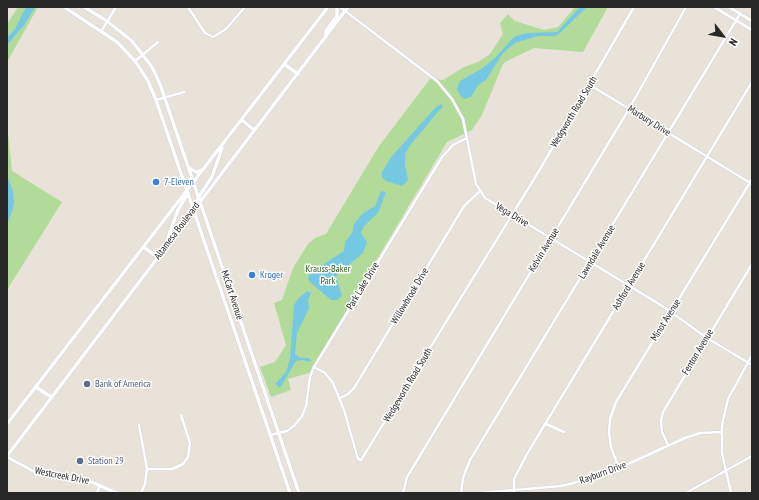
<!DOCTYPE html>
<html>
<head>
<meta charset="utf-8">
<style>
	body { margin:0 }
	#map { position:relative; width:759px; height:500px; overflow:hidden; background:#e8e2d9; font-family:"PT Sans Narrow",sans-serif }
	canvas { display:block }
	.frame { position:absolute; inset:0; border:8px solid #272727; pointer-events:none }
	.north { position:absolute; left:703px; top:16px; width:40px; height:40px; -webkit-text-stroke:3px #fff; paint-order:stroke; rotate:121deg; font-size:11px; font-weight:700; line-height:16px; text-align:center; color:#272727 }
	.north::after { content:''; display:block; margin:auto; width:14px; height:18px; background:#272727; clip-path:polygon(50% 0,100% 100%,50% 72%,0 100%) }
</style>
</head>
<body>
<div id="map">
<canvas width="759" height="500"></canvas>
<div class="frame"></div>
<div class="north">N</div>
</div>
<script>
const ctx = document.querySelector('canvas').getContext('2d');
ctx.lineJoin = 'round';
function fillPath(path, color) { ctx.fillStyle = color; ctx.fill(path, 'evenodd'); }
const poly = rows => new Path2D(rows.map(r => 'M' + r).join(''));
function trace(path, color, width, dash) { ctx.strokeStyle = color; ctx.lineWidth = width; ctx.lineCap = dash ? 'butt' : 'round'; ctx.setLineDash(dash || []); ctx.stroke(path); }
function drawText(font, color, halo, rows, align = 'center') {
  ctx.font = font + ' "PT Sans Narrow",sans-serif'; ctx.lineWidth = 3; ctx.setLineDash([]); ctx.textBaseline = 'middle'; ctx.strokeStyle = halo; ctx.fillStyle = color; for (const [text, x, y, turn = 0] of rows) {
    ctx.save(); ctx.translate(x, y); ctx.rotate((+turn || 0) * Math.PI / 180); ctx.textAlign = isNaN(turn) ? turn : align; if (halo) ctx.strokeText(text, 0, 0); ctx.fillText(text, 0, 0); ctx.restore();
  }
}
const green = poly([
	[18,7,38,7,7,62,7,24],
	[575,7,608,7,583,52,534,48,505,62,502,66,482,115,472,130,447,142,309,373,288,379,291,390,271,397,260,367,275,362,286,345,274,303,282,300,293,268,308,244,315,238,326,234,379,146,430,79,443,80,464,67,478,62,490,54,503,34,500,23,508,14,515,21,544,30,558,27],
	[7,123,12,171,62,202,7,290]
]);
const water = poly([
	[26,7,35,7,25,24,7,45,7,38,15,29],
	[580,7,587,7,559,34,555,36,538,36,515,43,503,53,486,80,478,85,471,97,464,99,460,95,457,89,460,81,481,69,494,59,514,37,527,33,557,32],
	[441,104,443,106,411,144,405,154,405,165,408,180,402,186,386,181,382,177,382,172,392,156,435,108],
	[7,176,13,191,14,201,13,209,7,224],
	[381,191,386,192,378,213,364,226,361,233,367,242,363,253,336,276,342,296,337,300,331,300,310,282,308,278,310,273,344,251,345,242,352,233,354,224,362,214,375,206],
	[307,291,311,293,308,300,309,308,297,333,295,354,300,358,308,358,311,360,310,362,303,360,296,361,280,388,275,384,286,372,290,359,294,305,298,299]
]);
const minor = poly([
	[188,7,205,33,213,37,226,29,245,7],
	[340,7,437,81,452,99,463,119,476,184,485,198,664,307,707,338,752,365],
	[102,30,116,7],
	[135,61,158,42],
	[590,85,752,184],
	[156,100,184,92],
	[314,367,325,373,333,383,344,410,358,459,361,460,539,171,634,7],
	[340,398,348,394,354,388,464,206,480,191],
	[546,424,564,432],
	[139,425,147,469,145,484,141,493],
	[270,435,287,431,295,425,302,416,306,406,310,377,314,367,442,157,453,145,467,138],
	[668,445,662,432,661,420,663,412,752,264],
	[619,468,611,447,609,433,610,419,616,402,752,179],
	[147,469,172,469,183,464,188,457,190,443,181,415],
	[97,493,100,485],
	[403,493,407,477,629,109,686,7],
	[461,493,463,478,470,460,740,14],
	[479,493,561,486,594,478,619,468,685,438,700,433,722,432],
	[514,493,514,479,527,454,752,82],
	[686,493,752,456],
	[731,493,722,453,722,425,728,399,752,355]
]);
const tertiary = poly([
	[714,7,752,30],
	[729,7,752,21],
	[7,457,35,472,89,481,117,493]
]);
const secondary = poly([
	[64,7,117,42,135,61,148,81,156,100,290,493],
	[84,7,107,21,132,41,152,67,160,84,299,493],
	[326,37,326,31,337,16,337,7],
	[284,64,298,74],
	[242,120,254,130],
	[189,168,196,172,202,170],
	[195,207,198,198,212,177,222,148],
	[165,246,178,210,188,193],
	[143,247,158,257],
	[36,387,51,397],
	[7,424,328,7],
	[7,456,348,7]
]);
const markers = [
	[156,182,4,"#3f7fe0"],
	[252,275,4,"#3f7fe0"],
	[87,384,4,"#5c6f8a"],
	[80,461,4,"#5c6f8a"]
];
const streetNames = [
	["Wedgworth Road South",574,112,-59],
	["Marbury Drive",649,121,32],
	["Vega Drive",512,215,31],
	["Altamesa Boulevard",177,231,-53],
	["Kelvin Avenue",544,250,-59],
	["Lawndale Avenue",597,252,-59],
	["Park Lake Drive",363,286,-59],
	["Ashford Avenue",629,286,-59],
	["McCart Avenue",232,295,72],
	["Willowbrook Drive",410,296,-59],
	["Minot Avenue",666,320,-58],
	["Fenton Avenue",698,352,-59],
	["Wedgeworth Road South",408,385,-59],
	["Rayburn Drive",603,473,-20],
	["Westcreek Drive",62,476,11]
];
const shopNames = [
	["7-Eleven",164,182],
	["Kroger",260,275]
];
const parkNames = [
	["Krauss-Baker",328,269],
	["Park",328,281]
];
const serviceNames = [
	["Bank of America",95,384],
	["Station 29",88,461]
];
fillPath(green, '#b2db9a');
fillPath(water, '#75c8e2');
trace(minor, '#cfd2df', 3.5);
trace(tertiary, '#cfd2df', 4);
trace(secondary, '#cfd2df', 4.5);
trace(minor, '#fff', 2.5);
trace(tertiary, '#fff', 3);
trace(secondary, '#fff', 3.5);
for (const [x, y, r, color] of markers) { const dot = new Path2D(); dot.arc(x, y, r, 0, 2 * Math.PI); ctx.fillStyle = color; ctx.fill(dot); trace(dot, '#fff', 1.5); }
drawText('10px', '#272727', '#fff', streetNames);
drawText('10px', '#366cbe', '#fff', shopNames, 'left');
drawText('10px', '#2d5c1f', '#fff', parkNames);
drawText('10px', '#4e5e75', '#fff', serviceNames, 'left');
</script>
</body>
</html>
